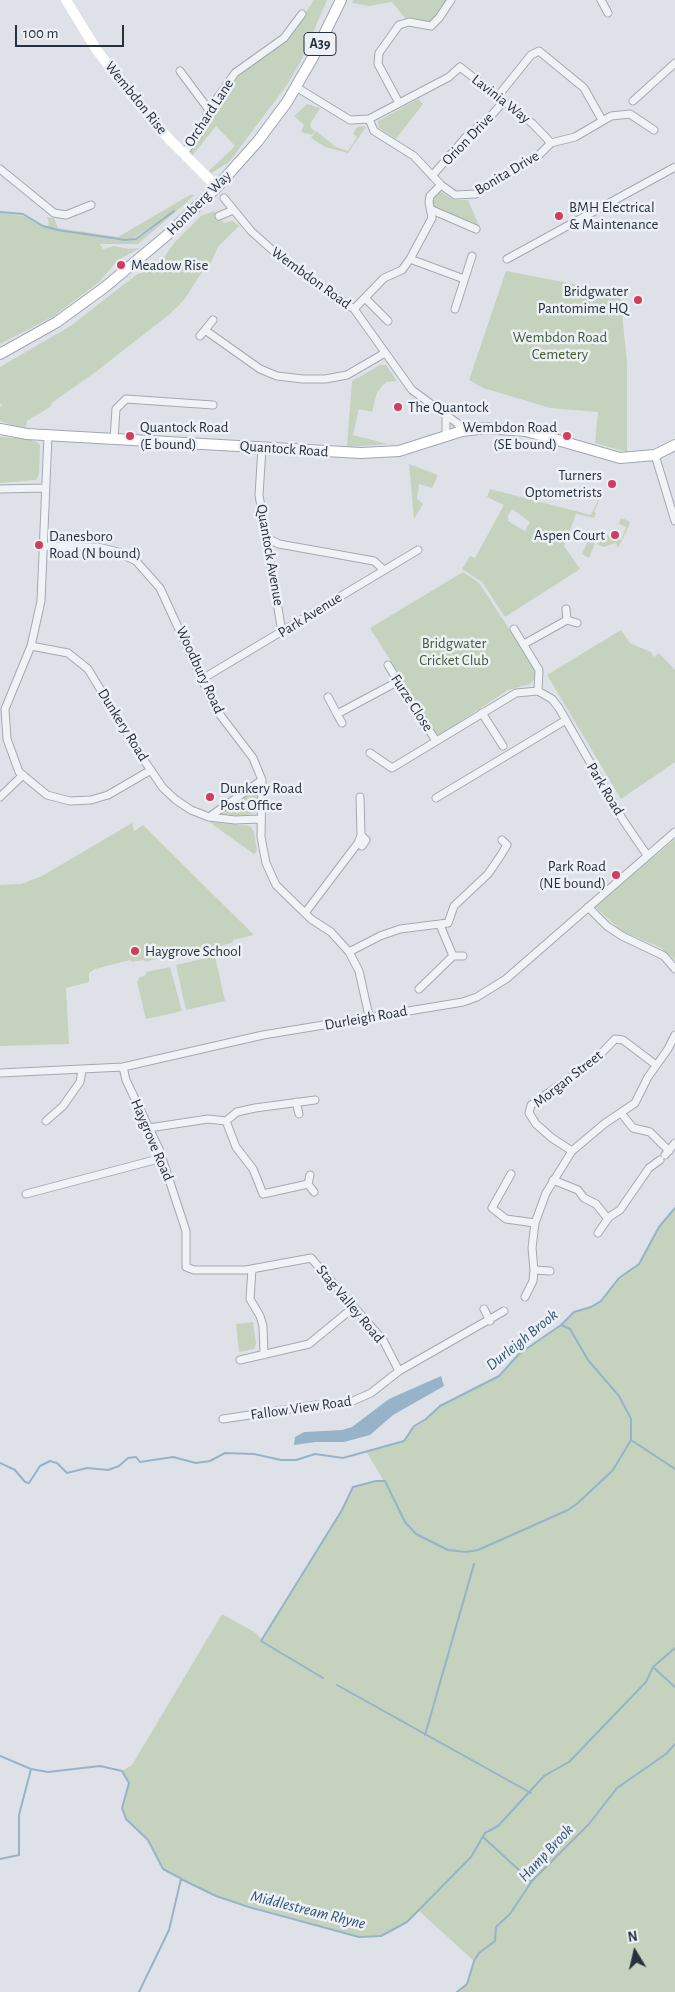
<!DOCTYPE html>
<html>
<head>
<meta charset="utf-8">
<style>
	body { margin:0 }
	#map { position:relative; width:675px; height:1992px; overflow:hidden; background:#dee2e8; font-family:"Alegreya Sans",sans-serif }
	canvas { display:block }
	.north { position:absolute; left:610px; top:1927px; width:50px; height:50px; -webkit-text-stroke:4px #edf1f5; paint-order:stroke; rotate:351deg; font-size:14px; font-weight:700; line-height:20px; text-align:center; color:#26313f }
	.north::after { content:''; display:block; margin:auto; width:18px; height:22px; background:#26313f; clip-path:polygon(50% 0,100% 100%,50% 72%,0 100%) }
	.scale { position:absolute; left:15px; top:25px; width:109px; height:22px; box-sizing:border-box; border:2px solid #26313f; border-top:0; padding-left:6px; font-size:15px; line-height:18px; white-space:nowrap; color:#26313f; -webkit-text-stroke:4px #edf1f5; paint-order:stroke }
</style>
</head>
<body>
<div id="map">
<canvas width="675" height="1992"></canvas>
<div class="north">N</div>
<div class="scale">100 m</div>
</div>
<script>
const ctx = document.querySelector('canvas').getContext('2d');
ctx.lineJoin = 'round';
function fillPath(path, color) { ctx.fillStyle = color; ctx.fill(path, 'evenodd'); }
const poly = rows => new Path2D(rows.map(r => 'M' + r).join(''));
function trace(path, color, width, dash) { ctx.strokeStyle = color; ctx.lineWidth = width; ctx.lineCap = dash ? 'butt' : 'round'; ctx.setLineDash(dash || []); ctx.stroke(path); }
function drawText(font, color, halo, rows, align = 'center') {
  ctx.font = font + ' "Alegreya Sans",sans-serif'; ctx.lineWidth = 5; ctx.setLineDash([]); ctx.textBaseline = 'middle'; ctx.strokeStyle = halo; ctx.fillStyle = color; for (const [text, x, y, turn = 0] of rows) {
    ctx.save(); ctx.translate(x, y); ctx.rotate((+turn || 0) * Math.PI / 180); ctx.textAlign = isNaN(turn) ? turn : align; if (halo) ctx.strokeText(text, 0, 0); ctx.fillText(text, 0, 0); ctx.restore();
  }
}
const green = poly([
	[314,0,327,0,300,63,287,85,229,162,211,173,209,171,235,146,216,126,192,156,188,152,204,131,211,111,231,81,253,61,288,40],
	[353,0,448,0,439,13,430,23,405,18,392,2,369,6,352,3],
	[418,99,423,104,396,139,379,128,378,121],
	[307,104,320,108,310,124,311,128,315,131,312,135,301,132,304,125,294,116],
	[364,126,366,127,348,153,325,147,311,138,316,131,336,147,348,151,357,137,353,134,357,127],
	[438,190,453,200,468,200,481,231,478,232,477,228,433,207,431,199],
	[190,195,195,195,138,244,100,244,103,249,114,246,129,249,140,248,118,260,99,282,54,316,0,344,0,213,24,216,40,225,59,230,115,240,130,241,142,236,174,211,134,238,124,240,48,227,49,222,47,217,54,218,58,228,118,237],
	[214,211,224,223,233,221,239,226,218,247,209,267,204,269,184,300,171,313,97,371,53,402,50,407,27,421,26,427,15,426,0,421,0,407,3,405,0,404,0,367,72,325,136,275,159,264,174,243,201,216],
	[506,271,620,293,627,362,627,452,595,443,598,412,550,408,483,388,469,380],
	[380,365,386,365,397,381,387,382,382,386,377,393,372,412,359,409,353,435,388,444,347,447,352,381],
	[0,437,27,439,35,441,40,445,39,474,36,480,0,483],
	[409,464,438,475,432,488,419,484,417,499,423,504,414,519],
	[490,489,591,515,603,489,604,489,594,512,596,513,594,518,576,514,564,546,580,569,505,617,482,582,462,569,470,556,475,558,504,505,487,497],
	[512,509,530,522,525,531,508,521,509,518,507,517],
	[621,518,629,521,630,524,618,548,616,543,604,547,597,544,598,541,596,540,589,558,582,554,593,530,621,540,626,527,619,524],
	[463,572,479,583,535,668,536,675,534,680,530,684,508,690,440,735,436,733,370,628],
	[621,630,630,643,651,652,654,657,659,653,675,670,675,762,621,799,547,675],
	[257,787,259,800,255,813,240,816,221,814,229,806],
	[209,822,250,826,254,832,257,851,254,854],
	[132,823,134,831,143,825,254,935,233,940,233,942,215,948,201,951,196,948,145,962,144,960,132,962,130,960,95,969,89,973,89,982,66,988,69,1044,0,1046,0,885,21,884,42,876],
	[675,839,675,960,659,947,622,931,594,906],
	[215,956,225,1001,186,1010,176,965],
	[170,967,182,1011,146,1019,137,982,140,977,146,975,146,972],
	[675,1208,675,1992,457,1992,467,1984,474,1961,419,1911,407,1922,381,1936,359,1937,216,1896,163,1869,148,1840,126,1819,122,1808,129,1783,122,1771,132,1765,222,1614,256,1633,262,1640,342,1510,353,1487,376,1481,384,1481,366,1451,404,1441,414,1426,426,1419,440,1406,499,1376,519,1354,561,1325,574,1312,591,1307,601,1301,619,1278,640,1264,659,1227],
	[253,1322,256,1344,254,1349,239,1352,236,1324]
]);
const water = poly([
	[441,1376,444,1386,393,1415,370,1435,344,1442,316,1442,294,1445,295,1437,304,1432,342,1430,352,1427,389,1399]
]);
const stream = poly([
	[0,212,23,214,43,226,58,230,125,240,136,239,174,211],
	[561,1325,570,1329,588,1360,619,1396,631,1419,631,1440,675,1469],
	[0,1463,15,1470,25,1482,29,1483,40,1466,50,1461,57,1463,67,1473,87,1468,108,1470,119,1466,128,1458,136,1457,140,1462,173,1457,196,1463,210,1461,225,1453,254,1454,281,1460,296,1460,315,1454,343,1458,404,1441,414,1426,426,1419,440,1406,499,1376,519,1354,561,1325,574,1312,591,1307,601,1301,619,1278,639,1264,659,1227,675,1208],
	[653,1667,675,1687],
	[323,1678,261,1641,342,1510,353,1487,376,1481,385,1481,405,1522,416,1534,448,1550,466,1552,478,1550,568,1510,578,1503,613,1470,631,1440],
	[337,1685,531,1793],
	[425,1735,474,1564],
	[0,1756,31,1769,48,1772,100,1766,122,1771,129,1783,122,1808,126,1819,148,1840,163,1869,180,1878],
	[483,1837,531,1881],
	[0,1859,19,1855,19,1815,31,1769],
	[139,1992,169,1930,181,1879,216,1896,249,1907,359,1937,381,1936,407,1922,471,1857,485,1833,498,1826,544,1776,569,1762,646,1682,653,1667,675,1648],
	[457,1992,467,1984,474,1961,479,1953,495,1941,496,1927,510,1914,532,1881,589,1824,617,1788,666,1754,675,1744]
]);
const minor = poly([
	[601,0,608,13],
	[180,71,209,110],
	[296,87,350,120,369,119,374,131,414,156,441,185,455,195,476,194,536,158,551,143,575,137,611,116,630,114,654,130],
	[498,96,531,55,539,51,584,88,602,120],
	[633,101,675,63],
	[399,103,378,64,379,53,399,25,409,22,431,26,439,18,451,0],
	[369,119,449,77,460,67,533,124,551,143],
	[183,154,198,135,209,110,235,73,284,38,302,14],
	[0,169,54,213,66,215,91,205],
	[432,176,466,137,489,118,504,101],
	[224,198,251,231,280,257,354,309,412,390,446,415],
	[432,210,476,229],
	[219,216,233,210],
	[410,259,432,218,429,202,430,196,441,185],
	[507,259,675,167],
	[365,298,388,321],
	[354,309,384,278,402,270,410,259,464,279],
	[455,309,472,256],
	[205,330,213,320],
	[200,336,205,330,260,369,277,376,303,379,325,379,347,375,385,353],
	[48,435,41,601,31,646,5,709,7,739,19,772,47,795,70,801,91,800,108,795,151,770],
	[446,435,446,415,457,423,462,431],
	[114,439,116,409,126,399,213,405],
	[262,448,259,495,282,632],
	[655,455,675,521],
	[0,489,45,488],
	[265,537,279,544,374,561,384,570],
	[43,546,98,547,118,552,136,561,160,588,210,697,221,716,253,758,262,780,261,837,266,863,276,885,311,919,331,932,349,952,359,971,369,1016],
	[566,609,567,620],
	[514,629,539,670,538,691],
	[524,644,567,620,577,623],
	[31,646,68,653,88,669,137,750,163,788,176,800,191,810,209,817,235,820,260,819],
	[388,665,436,741],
	[202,679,418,550],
	[328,697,337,714,397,682],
	[482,713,503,746],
	[337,714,342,723],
	[370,753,392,768,516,693,538,691,552,699,559,708,623,820,647,855],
	[0,797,23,775],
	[436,798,566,720],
	[209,817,262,780],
	[361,835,366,840,362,846],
	[588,907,607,926,622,936,664,956,675,969],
	[305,913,358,843,361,835,360,797],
	[349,952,380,936,400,929,448,923,454,906,488,874,501,855,507,845,502,840],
	[453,956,463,956],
	[419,989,453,956,440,925],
	[123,1067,126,1080,159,1149,186,1231,186,1267,194,1270,246,1270,311,1258,383,1340,399,1371,504,1311],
	[0,1073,123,1067,263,1035,463,1002,477,997,506,979,675,832],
	[296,1102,299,1114],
	[621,1113,633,1128,650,1132,669,1151],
	[46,1121,63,1106,80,1082,82,1070],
	[226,1121,237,1112,255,1108,315,1100],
	[149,1128,208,1119,226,1121,236,1147,253,1169,263,1194,308,1184],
	[572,1151,552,1138,536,1124,529,1113,531,1105,595,1060,615,1039,623,1040,656,1065],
	[665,1155,675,1143],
	[511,1174,492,1208,506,1219,535,1223],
	[310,1175,308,1184,314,1192],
	[553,1180,578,1190,584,1198,596,1204,608,1219],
	[26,1194,162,1158],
	[598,1233,609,1217,620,1210,649,1168,660,1160],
	[252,1269,250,1299,260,1316,263,1326,264,1355],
	[534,1270,550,1271],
	[525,1297,533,1281,534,1270,532,1248,535,1223,546,1193,572,1151,604,1124,635,1103,648,1077,668,1049,675,1035],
	[484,1309,490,1321],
	[240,1360,309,1344,354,1307],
	[223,1419,316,1405,346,1404,371,1393,399,1371]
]);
const secondary = poly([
	[66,0,96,49,130,94,169,139,217,187]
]);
const primary = poly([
	[0,354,57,322,105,287,166,236,217,187,258,141,287,102,313,57,341,0],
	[0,429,27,434,361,453,399,451,462,431,486,428,526,431,620,458,655,455,675,445]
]);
const markers = [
	[559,216,5,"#d23d5e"],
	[121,265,5,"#d23d5e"],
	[638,300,5,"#d23d5e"],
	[398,407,5,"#d23d5e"],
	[130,436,5,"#d23d5e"],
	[567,436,5,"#d23d5e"],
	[612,484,5,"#d23d5e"],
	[615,535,5,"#d23d5e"],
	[39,545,5,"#d23d5e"],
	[210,797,5,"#d23d5e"],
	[616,875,5,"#d23d5e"],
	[135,951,5,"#d23d5e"]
];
const shields = [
	[320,44,32]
];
const shieldNames = [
	["A39",320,44]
];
const streetNames = [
	["Wembdon Rise",136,98,51],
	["Lavinia Way",501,99,38],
	["Orchard Lane",209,113,-57],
	["Orion Drive",468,139,-46],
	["Bonita Drive",507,173,-31],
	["Homberg Way",199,203,-45],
	["Wembdon Road",311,278,36],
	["Quantock Road",284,449,4],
	["Quantock Avenue",270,555,80],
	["Park Avenue",310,615,-32],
	["Woodbury Road",200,670,65],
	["Furze Close",412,703,57],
	["Dunkery Road",123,725,58],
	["Park Road",605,789,59],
	["Durleigh Road",366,1018,-10],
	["Morgan Street",568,1079,-38],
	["Haygrove Road",152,1140,67],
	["Stag Valley Road",350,1304,50],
	["Fallow View Road",301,1408,-8]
];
const poiNames = [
	["BMH Electrical",569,207],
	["& Maintenance",569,224],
	["Meadow Rise",131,265],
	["Bridgwater",628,291,"right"],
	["Pantomime HQ",628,308,"right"],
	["The Quantock",408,407],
	["Quantock Road",140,427],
	["(E bound)",140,444],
	["Wembdon Road",557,427,"right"],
	["(SE bound)",557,444,"right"],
	["Turners",602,475,"right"],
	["Optometrists",602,492,"right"],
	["Aspen Court",605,535,"right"],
	["Danesboro",49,536],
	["Road (N bound)",49,553],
	["Dunkery Road",220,788],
	["Post Office",220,805],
	["Park Road",606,866,"right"],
	["(NE bound)",606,883,"right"],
	["Haygrove School",145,951]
];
const parkNames = [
	["Wembdon Road",560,337],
	["Cemetery",560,354],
	["Bridgwater",454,643],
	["Cricket Club",454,660]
];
const waterNames = [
	["Durleigh Brook",522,1340,-39],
	["Hamp Brook",546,1853,-47],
	["Middlestream Rhyne",308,1910,14]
];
fillPath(green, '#c5d2be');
fillPath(water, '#97b3c9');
trace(stream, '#97b3c9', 2);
trace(minor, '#a3a9b2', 9);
trace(primary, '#9da7b4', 12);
trace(minor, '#f0f3f6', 7);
trace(secondary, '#fff', 10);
trace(primary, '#fff', 10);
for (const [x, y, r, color] of markers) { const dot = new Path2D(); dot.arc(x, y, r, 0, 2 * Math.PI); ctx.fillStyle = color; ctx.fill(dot); trace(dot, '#edf1f5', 2); }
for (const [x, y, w] of shields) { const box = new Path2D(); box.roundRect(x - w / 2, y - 11.5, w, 23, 4); ctx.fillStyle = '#edf1f5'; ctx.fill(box); trace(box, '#26313f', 1); }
drawText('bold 14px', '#26313f', null, shieldNames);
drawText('15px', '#26313f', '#edf1f5', streetNames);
drawText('15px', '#26313f', '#edf1f5', poiNames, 'left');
drawText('15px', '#3e5b33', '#edf1f5', parkNames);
drawText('italic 16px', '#2f5374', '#edf1f5', waterNames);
</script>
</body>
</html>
